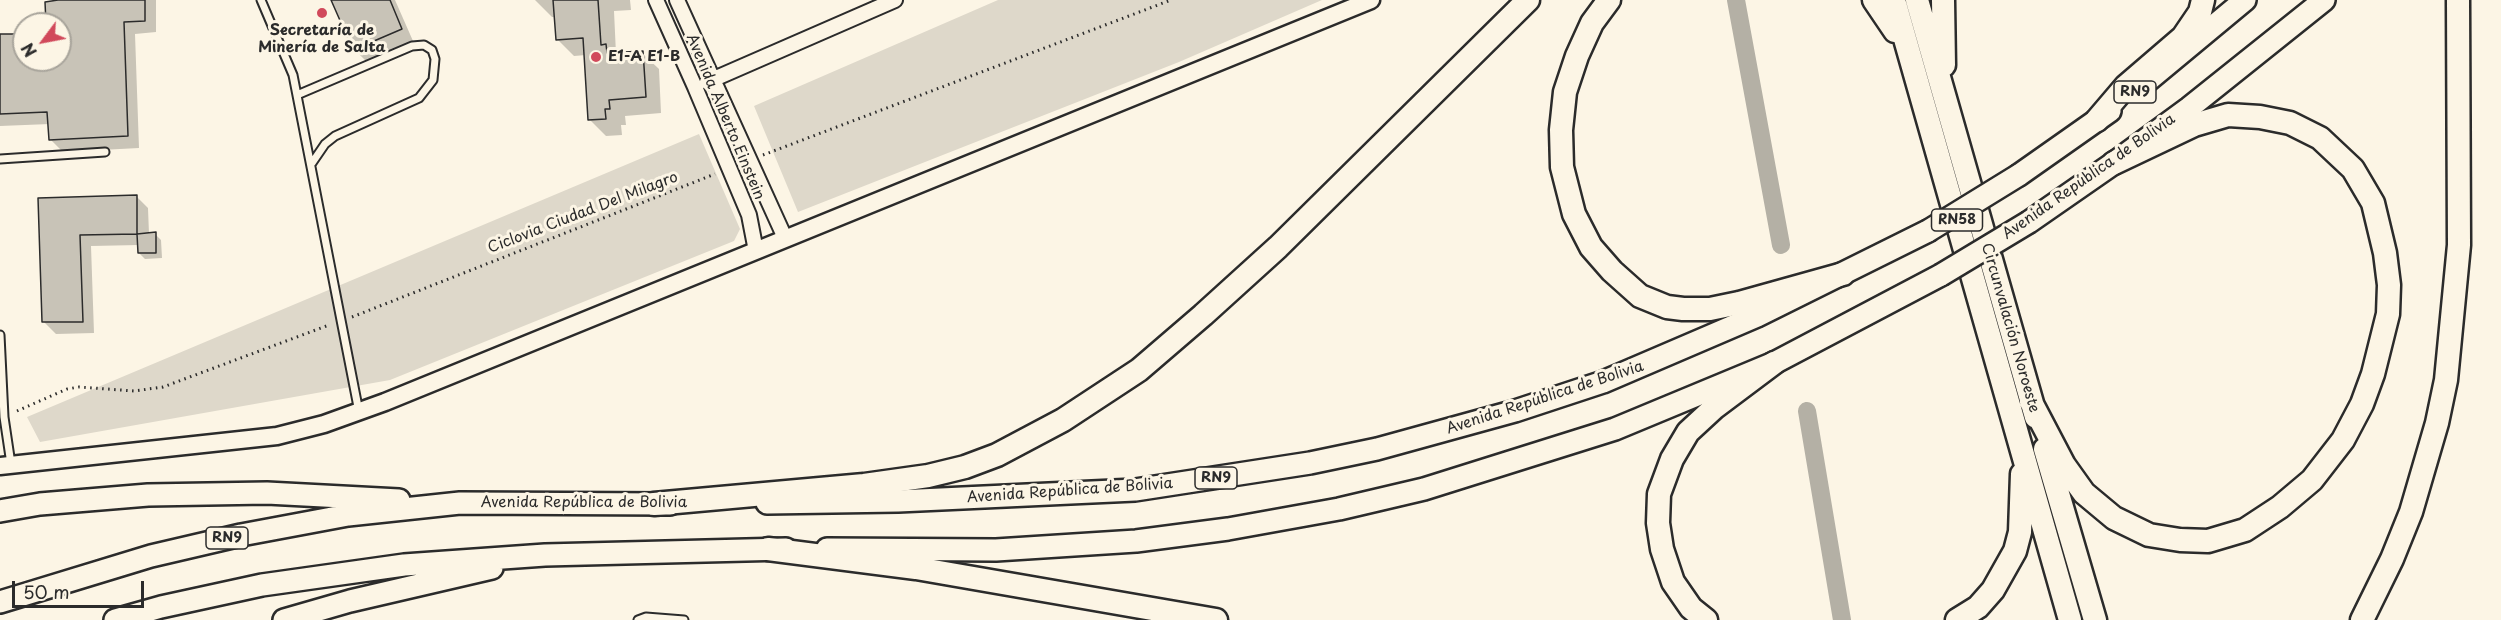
<!DOCTYPE html>
<html>
<head>
<meta charset="utf-8">
<style>
	body { margin:0 }
	#map { position:relative; width:2501px; height:620px; overflow:hidden; background:#fcf5e5; font-family:"Playpen Sans",sans-serif }
	canvas { display:block }
	.north { position:absolute; left:12px; top:12px; width:60px; height:60px; box-sizing:border-box; background:#fcf5e5; border:2px solid #a8a49b; border-radius:50%; rotate:238deg; font-size:16px; font-weight:700; line-height:24px; text-align:center; color:#2b2b2b }
	.north::after { content:''; display:block; margin:auto; width:21px; height:27px; background:#d1495b; clip-path:polygon(50% 0,100% 100%,50% 72%,0 100%) }
	.scale { position:absolute; left:12px; top:581px; width:132px; height:27px; box-sizing:border-box; border:3px solid #2b2b2b; border-top:0; padding-left:8px; font-size:18px; line-height:21px; white-space:nowrap; color:#2b2b2b; -webkit-text-stroke:4px #fcf5e5; paint-order:stroke }
</style>
</head>
<body>
<div id="map">
<canvas width="2501" height="620"></canvas>
<div class="north">N</div>
<div class="scale">50 m</div>
</div>
<script>
const ctx = document.querySelector('canvas').getContext('2d');
ctx.lineJoin = 'round';
function fillPath(path, color) { ctx.fillStyle = color; ctx.fill(path, 'evenodd'); }
const poly = rows => new Path2D(rows.map(r => 'M' + r).join(''));
function trace(path, color, width, dash) { ctx.strokeStyle = color; ctx.lineWidth = width; ctx.lineCap = dash ? 'butt' : 'round'; ctx.setLineDash(dash || []); ctx.stroke(path); }
function drawText(font, color, halo, rows, align = 'center') {
  ctx.font = font + ' "Playpen Sans",sans-serif'; ctx.lineWidth = 6; ctx.setLineDash([]); ctx.textBaseline = 'middle'; ctx.strokeStyle = halo; ctx.fillStyle = color; for (const [text, x, y, turn = 0] of rows) {
    ctx.save(); ctx.translate(x, y); ctx.rotate((+turn || 0) * Math.PI / 180); ctx.textAlign = isNaN(turn) ? turn : align; if (halo) ctx.strokeText(text, 0, 0); ctx.fillText(text, 0, 0); ctx.restore();
  }
}
const green = poly([
	[998,0,1322,0,1179,62,798,212,754,106],
	[699,134,740,229,734,241,390,380,40,442,27,417]
]);
const shadow = poly([
	[59,0,156,0,156,32,135,34,139,148,63,152,51,140,50,124,0,126,0,35,24,35,24,60,60,60,60,24,48,24],
	[333,0,395,0,413,41,366,61,354,49],
	[535,0,630,0,631,10,614,11,616,54,642,53,659,69,661,113,625,116,626,125,621,125,622,135,606,136,589,119,586,55,574,56,557,39,556,17,552,17],
	[136,196,148,208,149,234,155,234,161,240,162,258,145,259,139,253,139,245,91,246,94,333,56,334,44,322,40,199]
]);
const canal = poly([
	[1736,0,1781,245],
	[1807,411,1842,620]
]);
const building = poly([
	[58,0,145,0,145,21,124,22,128,136,49,140,47,112,0,114,0,34,24,34,24,60,60,60,60,24,46,24,45,2,58,0],
	[331,0,390,0,402,29,353,50,331,0],
	[553,0,598,0,601,45,606,44,607,53,643,51,646,97,609,100,610,109,605,109,606,119,588,120,583,38,556,40,553,0],
	[137,195,137,234,80,235,83,322,42,322,38,198,137,195],
	[156,232,156,253,138,253,137,234,156,232]
]);
const path = poly([
	[763,155,1171,0],
	[352,317,715,174],
	[17,411,67,389,79,387,134,391,163,387,329,325]
]);
const service = poly([
	[261,0,293,75,359,412],
	[297,95,412,46,424,45,432,50,435,59,433,80,419,98,335,136,325,144,312,163],
	[0,159,105,152],
	[0,335,4,417,11,464],
	[638,620,646,617,684,620]
]);
const minor = poly([
	[656,0,695,87,749,215,756,251],
	[677,0,785,238],
	[707,82,895,0]
]);
const tertiary = poly([
	[0,466,277,436,324,424,385,402,1371,0]
]);
const primary = poly([
	[2139,88,2245,0],
	[2019,175,2110,111],
	[2029,222,2114,163,2189,108,2324,0],
	[767,503,898,501,1135,490,1310,463,1377,449,1515,411,1603,382,1757,316,1928,231],
	[0,511,40,504,148,495,267,493,399,500],
	[827,549,996,550,1136,541,1228,529,1339,509,1424,489,1615,429,1774,363,1941,275],
	[0,602,151,556,241,535,348,515,460,503,670,504],
	[115,620,161,607,262,585,404,565,545,555,786,549],
	[284,620,350,601,492,568]
]);
const trunk = poly([
	[1609,0,1592,23,1577,56,1565,92,1561,130,1562,167,1574,214,1591,247,1612,271,1640,296,1667,307,1683,309,1710,309,1739,303,1843,274],
	[1874,0,1895,31],
	[1894,0,2070,620],
	[1917,0,2036,417],
	[1943,0,1944,65],
	[2097,120,2126,86,2183,37,2200,12,2203,0],
	[2031,402,2064,465,2084,493,2114,518,2149,535,2180,540,2208,541,2245,530,2280,507,2312,480,2343,440,2362,404,2373,374,2388,314,2389,285,2385,253,2373,203,2353,169,2320,138,2290,123,2260,117,2228,115,2194,125,2114,163],
	[2045,449,2095,620],
	[654,504,864,485,928,476,965,467,997,455,1063,420,1139,370,1203,315,1278,247,1528,0],
	[768,549,916,568,1216,620],
	[1706,620,1691,608,1673,582,1662,549,1658,523,1659,494,1672,459,1688,432,1714,408,1774,363],
	[1957,620,1978,607,1993,590,2015,551,2020,532,2022,474],
	[2362,620,2392,559,2411,512,2437,423,2446,380,2459,245,2458,0]
]);
const primaryBridge = poly([
	[1928,231,2019,175],
	[1941,275,2029,222]
]);
const markers = [
	[322,13,6,"#d1495b"],
	[596,57,6,"#d1495b"]
];
const shields = [
	[2135,92,42],
	[1957,220,51],
	[1216,478,42],
	[227,538,42]
];
const shieldNames = [
	["RN9",2135,92],
	["RN58",1957,220],
	["RN9",1216,478],
	["RN9",227,538]
];
const poiNames = [
	["Secretaría de",322,31],
	["Minería de Salta",322,48],
	["E1-A E1-B",608,57,"left"]
];
const streetNames = [
	["Avenida Alberto Einstein",725,117,67],
	["Avenida República de Bolivia",2089,177,-35],
	["Ciclovia Ciudad Del Milagro",583,213,-21],
	["Circunvalación Noroeste",2010,328,74],
	["Avenida República de Bolivia",1545,398,-18],
	["Avenida República de Bolivia",1070,491,-4],
	["Avenida República de Bolivia",584,503]
];
fillPath(green, '#ded8ca');
fillPath(shadow, '#0003');
trace(canal, '#b4b0a5', 18);
fillPath(building, '#c8c3b7');
trace(building, '#2b2b2b', 1.5);
trace(service, '#2b2b2b', 11);
trace(minor, '#2b2b2b', 18);
trace(tertiary, '#2b2b2b', 21);
trace(primary, '#2b2b2b', 26);
trace(trunk, '#2b2b2b', 27);
trace(path, '#2b2b2b', 3, [1.5, 4.5]);
trace(service, '#fcf5e5', 7);
trace(minor, '#fcf5e5', 14);
trace(tertiary, '#fcf5e5', 16);
trace(primary, '#fcf5e5', 21);
trace(trunk, '#fcf5e5', 22);
trace(primaryBridge, '#2b2b2b', 26, []);
trace(primaryBridge, '#fcf5e5', 21);
for (const [x, y, r, color] of markers) { const dot = new Path2D(); dot.arc(x, y, r, 0, 2 * Math.PI); ctx.fillStyle = color; ctx.fill(dot); trace(dot, '#fcf5e5', 2); }
for (const [x, y, w] of shields) { const box = new Path2D(); box.roundRect(x - w / 2, y - 11, w, 22, 4.5); ctx.fillStyle = '#fcf5e5'; ctx.fill(box); trace(box, '#2b2b2b', 1.5); }
drawText('bold 14px', '#2b2b2b', null, shieldNames);
drawText('bold 15px', '#2b2b2b', '#fcf5e5', poiNames);
drawText('15px', '#2b2b2b', '#fcf5e5', streetNames);
</script>
</body>
</html>
